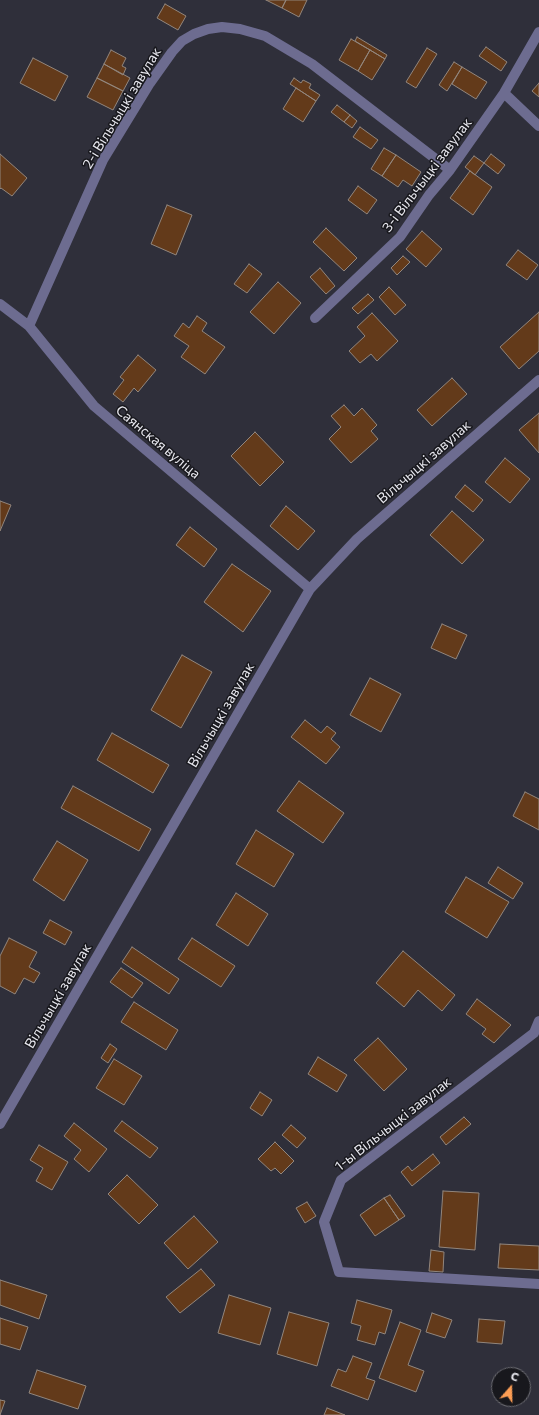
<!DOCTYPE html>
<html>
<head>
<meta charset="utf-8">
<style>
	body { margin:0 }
	#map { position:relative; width:539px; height:1415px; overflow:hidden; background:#2f2f3a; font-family:Commissioner,sans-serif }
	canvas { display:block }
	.north { position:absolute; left:491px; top:1367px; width:40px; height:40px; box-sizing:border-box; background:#18181d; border:1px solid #6b6b71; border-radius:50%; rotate:20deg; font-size:11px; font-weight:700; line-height:16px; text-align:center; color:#e8e8ef }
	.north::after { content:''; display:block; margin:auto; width:14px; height:18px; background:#fc9d54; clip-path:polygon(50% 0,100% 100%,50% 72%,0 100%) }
</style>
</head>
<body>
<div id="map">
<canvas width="539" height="1415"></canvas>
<div class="north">С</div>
</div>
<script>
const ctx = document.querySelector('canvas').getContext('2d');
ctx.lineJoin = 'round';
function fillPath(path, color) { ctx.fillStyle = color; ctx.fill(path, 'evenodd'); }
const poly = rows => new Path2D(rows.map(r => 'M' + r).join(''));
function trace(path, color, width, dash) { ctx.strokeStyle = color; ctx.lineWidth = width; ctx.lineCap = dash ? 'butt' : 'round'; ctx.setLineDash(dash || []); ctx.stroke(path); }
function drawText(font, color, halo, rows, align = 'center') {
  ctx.font = font + ' Commissioner,sans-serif'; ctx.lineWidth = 3; ctx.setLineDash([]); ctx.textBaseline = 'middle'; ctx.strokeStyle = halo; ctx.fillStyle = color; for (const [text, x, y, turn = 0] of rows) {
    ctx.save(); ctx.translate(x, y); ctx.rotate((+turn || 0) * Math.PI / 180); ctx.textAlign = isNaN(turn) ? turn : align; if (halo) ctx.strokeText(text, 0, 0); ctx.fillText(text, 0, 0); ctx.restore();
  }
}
const building = poly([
	[266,0,286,0,282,8,266,0],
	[286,0,307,0,299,17,282,8,286,0],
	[165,4,186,16,178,30,157,18,165,4],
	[357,37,387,55,385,59,355,41,357,37],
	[351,39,370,50,358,71,339,60,351,39],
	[486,47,507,62,501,71,479,56,486,47],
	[427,48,437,54,416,88,406,82,427,48],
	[111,50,126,58,122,66,126,68,123,75,104,64,111,50],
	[370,50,385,59,372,80,358,71,370,50],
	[33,58,68,76,55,101,20,83,33,58],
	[454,62,462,67,447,91,439,85,454,62],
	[104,64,130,78,123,91,97,78,104,64],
	[462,67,487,82,476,99,452,84,462,67],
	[97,78,123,91,113,110,87,97,97,78],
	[294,78,301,83,303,80,311,84,309,88,320,95,316,101,290,84,294,78],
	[539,83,539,97,532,91,539,83],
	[296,88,316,101,303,122,283,109,296,88],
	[337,105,350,115,344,122,331,112,337,105],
	[350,115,357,121,352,128,344,122,350,115],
	[360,127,378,140,371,149,353,137,360,127],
	[384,148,396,155,382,176,371,169,384,148],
	[0,154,27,178,12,196,1,188,0,189,0,154],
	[491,154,505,165,498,174,484,163,491,154],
	[396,155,421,172,412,186,403,180,398,187,382,176,396,155],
	[474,156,484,163,475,175,465,167,474,156],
	[470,171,492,187,473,215,450,198,470,171],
	[358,186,377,200,367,214,348,200,358,186],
	[167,205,192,215,176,255,151,244,167,205],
	[326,228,357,258,344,271,313,242,326,228],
	[422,231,442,249,426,267,406,249,422,231],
	[518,250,538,265,527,280,506,265,518,250],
	[403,256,410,262,397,275,391,268,403,256],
	[249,264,262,274,247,293,234,284,249,264],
	[320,268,335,286,326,294,310,277,320,268],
	[278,282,301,303,274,334,250,312,278,282],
	[389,287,406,305,395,315,379,297,389,287],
	[368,294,374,300,358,314,352,308,368,294],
	[539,312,539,351,519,369,500,347,539,312],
	[372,313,398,341,377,361,371,354,360,363,349,351,365,336,357,327,372,313],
	[197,316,207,323,202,331,225,347,205,374,181,357,189,346,174,336,183,323,189,328,197,316],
	[138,355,156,370,138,392,134,388,123,402,113,394,124,380,120,377,138,355],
	[452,378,467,394,432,426,417,410,452,378],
	[344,405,354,416,362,408,377,425,371,431,378,439,351,463,329,439,341,427,331,416,344,405],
	[539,413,539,453,519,430,539,413],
	[255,432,284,462,260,486,231,456,255,432],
	[505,458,530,479,510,503,485,482,505,458],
	[465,485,483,500,473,512,455,497,465,485],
	[0,501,11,505,0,531,0,501],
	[286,506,315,531,298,550,270,526,286,506],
	[452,511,484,540,462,564,430,535,452,511],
	[190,527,217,549,204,567,176,545,190,527],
	[232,564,271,591,243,632,204,602,232,564],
	[442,624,467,635,456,659,431,648,442,624],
	[182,655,212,672,181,728,151,710,182,655],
	[370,678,401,694,381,732,350,715,370,678],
	[305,720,321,733,327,726,336,733,331,739,340,747,326,764,291,737,305,720],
	[112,733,169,765,153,793,97,760,112,733],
	[299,781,344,813,323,843,277,811,299,781],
	[73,786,151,829,139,851,61,808,73,786],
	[525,792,539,799,539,830,513,816,525,792],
	[256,830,294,854,274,887,236,864,256,830],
	[57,841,88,860,64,901,33,880,57,841],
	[498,867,523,883,513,899,488,883,498,867],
	[466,877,509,902,487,938,445,912,466,877],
	[236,893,268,914,248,946,216,925,236,893],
	[50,920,72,932,65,945,43,933,50,920],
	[9,938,37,952,29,967,40,973,34,983,24,978,15,994,0,986,0,956,9,938],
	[192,938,235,966,221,987,178,959,192,938],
	[132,947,179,979,169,994,122,962,132,947],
	[403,951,455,995,442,1011,418,990,404,1007,376,983,403,951],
	[121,968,143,983,132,998,110,982,121,968],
	[477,999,511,1025,494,1043,482,1034,486,1029,466,1014,477,999],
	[134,1002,178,1030,166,1050,121,1022,134,1002],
	[378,1038,407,1069,384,1091,354,1060,378,1038],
	[110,1044,117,1049,108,1063,101,1058,110,1044],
	[318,1057,347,1075,337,1092,308,1074,318,1057],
	[114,1059,142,1076,124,1105,96,1088,114,1059],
	[260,1092,272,1100,262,1116,250,1108,260,1092],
	[464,1117,471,1124,446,1145,440,1137,464,1117],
	[122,1121,158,1148,150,1158,114,1131,122,1121],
	[74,1123,107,1149,89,1172,74,1159,81,1150,64,1136,74,1123],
	[291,1125,306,1138,297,1148,282,1135,291,1125],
	[275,1142,294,1161,281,1174,275,1168,271,1171,258,1159,275,1142],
	[39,1145,68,1162,52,1190,36,1181,43,1168,30,1160,39,1145],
	[433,1154,440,1163,412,1186,401,1172,408,1166,412,1171,433,1154],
	[127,1175,158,1205,139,1224,108,1194,127,1175],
	[443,1191,479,1193,475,1250,439,1247,443,1191],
	[390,1195,405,1216,399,1220,384,1198,390,1195],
	[384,1198,399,1220,375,1236,360,1215,384,1198],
	[307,1202,316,1216,305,1223,296,1208,307,1202],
	[194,1216,218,1242,188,1269,164,1243,194,1216],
	[500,1244,539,1246,539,1270,498,1268,500,1244],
	[431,1250,444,1252,443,1272,429,1271,431,1250],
	[201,1269,215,1285,180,1313,166,1297,201,1269],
	[0,1280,47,1295,39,1319,0,1305,0,1280],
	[229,1295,271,1308,260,1345,218,1333,229,1295],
	[357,1300,392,1310,385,1334,379,1332,375,1345,357,1340,361,1326,351,1323,357,1300],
	[289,1312,329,1323,317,1366,277,1354,289,1312],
	[432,1313,452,1320,445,1338,426,1332,432,1313],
	[0,1318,28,1327,20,1350,0,1344,0,1318],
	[479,1319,505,1321,502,1344,477,1342,479,1319],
	[400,1322,421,1330,408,1365,424,1371,416,1392,379,1378,400,1322],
	[353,1356,372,1363,366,1378,375,1381,368,1400,331,1386,338,1369,346,1372,353,1356],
	[37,1370,86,1386,78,1409,29,1393,37,1370],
	[0,1400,5,1401,0,1415,0,1400],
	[327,1408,345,1415,324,1415,327,1408]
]);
const street = poly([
	[504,93,539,126],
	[0,304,29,326,94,406,310,589],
	[315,318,400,237,429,195,450,170,504,93,539,32],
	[29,326,103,160,150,83,172,52,182,41,194,34,208,29,222,27,240,29,265,36,312,64,450,170],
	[539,1021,534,1033,341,1180,324,1222,339,1272,539,1284],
	[0,1124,310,589,357,539,539,380]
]);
const streetNames = [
	["2-і Вільчыцкі завулак",122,108,-59],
	["3-і Вільчыцкі завулак",427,175,-53],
	["Саянская вуліца",158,442,40],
	["Вільчыцкі завулак",424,462,-41],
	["Вільчыцкі завулак",221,715,-60],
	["Вільчыцкі завулак",58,996,-60],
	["1-ы Вільчыцкі завулак",393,1124,-38]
];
fillPath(building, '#633a1a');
trace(building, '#92867d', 1);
trace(street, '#6d6c90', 10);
drawText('14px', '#e8e8ef', '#18181d', streetNames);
</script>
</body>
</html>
